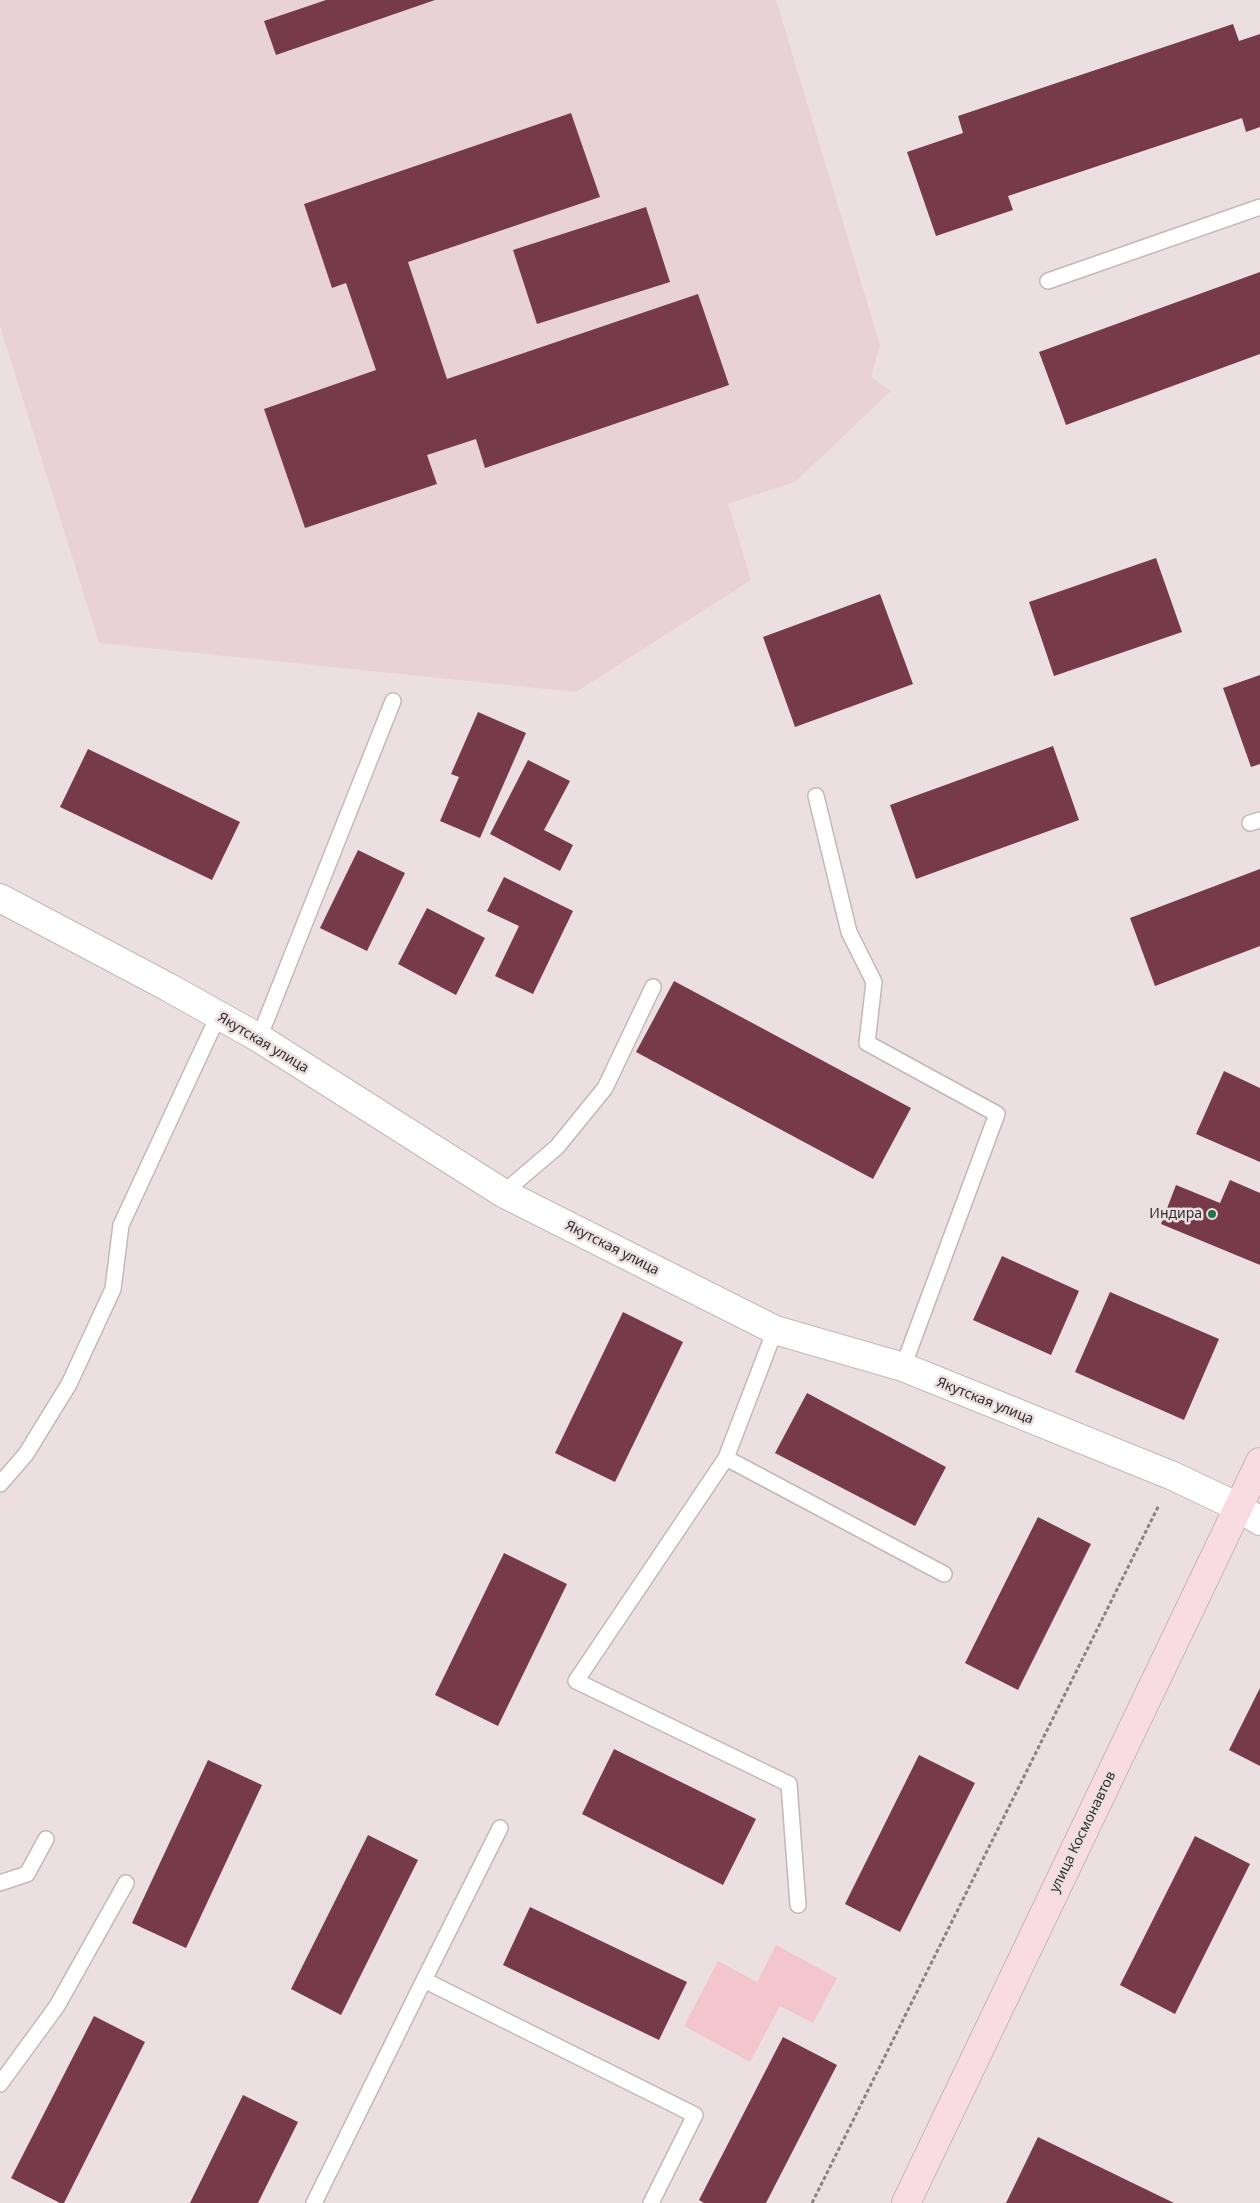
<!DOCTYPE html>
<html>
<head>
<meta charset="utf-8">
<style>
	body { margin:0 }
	canvas { display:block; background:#ecdfe1 }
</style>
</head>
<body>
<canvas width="1260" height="2203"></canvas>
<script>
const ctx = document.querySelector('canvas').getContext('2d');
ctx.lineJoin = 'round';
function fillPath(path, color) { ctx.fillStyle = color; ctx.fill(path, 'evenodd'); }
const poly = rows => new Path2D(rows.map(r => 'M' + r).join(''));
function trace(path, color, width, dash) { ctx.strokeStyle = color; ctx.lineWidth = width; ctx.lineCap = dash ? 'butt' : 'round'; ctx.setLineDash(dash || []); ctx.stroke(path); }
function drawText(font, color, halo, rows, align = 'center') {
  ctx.font = font + ' "Noto Sans",sans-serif'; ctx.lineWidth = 5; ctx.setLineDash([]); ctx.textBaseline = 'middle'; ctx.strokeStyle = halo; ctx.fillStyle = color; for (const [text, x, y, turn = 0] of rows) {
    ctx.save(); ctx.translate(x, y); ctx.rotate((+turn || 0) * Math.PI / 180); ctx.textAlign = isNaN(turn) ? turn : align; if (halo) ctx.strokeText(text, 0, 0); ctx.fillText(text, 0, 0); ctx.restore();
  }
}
const built = poly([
	[0,0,776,0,880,345,871,377,891,391,795,482,728,504,751,580,576,692,99,643,0,326]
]);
const green = poly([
	[776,1945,837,1978,813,2023,780,2006,750,2062,684,2026,718,1961,757,1982]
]);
const building = poly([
	[326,0,435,0,276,55,264,21],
	[1233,24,1239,41,1260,34,1260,127,1246,132,1242,118,1008,196,1013,210,936,236,907,152,963,133,958,116],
	[571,113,600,197,408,262,447,379,698,294,729,385,485,468,476,439,427,455,437,484,305,528,264,409,376,370,346,283,332,288,304,204],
	[646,207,670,282,537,324,513,250],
	[1260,272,1260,354,1066,425,1039,352],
	[1156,558,1182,632,1054,676,1029,602],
	[880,594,913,684,795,727,763,637],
	[1260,675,1260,764,1251,767,1223,688],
	[478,712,526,733,480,838,440,821,459,777,451,774],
	[1053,746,1079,820,916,879,890,805],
	[88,749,240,822,212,880,60,807],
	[528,760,570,781,544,830,573,845,560,871,490,834],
	[358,850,405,873,367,951,320,928],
	[1260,869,1260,946,1155,986,1130,918],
	[504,877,573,911,533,994,495,976,519,926,487,911],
	[427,908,485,938,456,995,398,964],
	[674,981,911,1108,873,1179,636,1052],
	[1224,1071,1260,1088,1260,1162,1196,1134],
	[1230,1180,1260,1193,1260,1265,1161,1224,1176,1185,1220,1203],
	[1002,1256,1079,1291,1051,1355,973,1320],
	[1110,1292,1219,1339,1184,1420,1075,1372],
	[623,1312,683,1342,615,1482,555,1453],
	[807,1393,946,1467,915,1526,775,1453],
	[1038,1517,1091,1544,1018,1690,965,1663],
	[504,1553,567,1584,498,1726,435,1695],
	[1260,1688,1260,1766,1229,1750],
	[614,1749,756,1819,723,1885,582,1814],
	[919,1755,975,1783,900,1932,845,1904],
	[208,1760,262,1785,186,1948,132,1923],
	[368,1835,418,1860,341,2015,291,1989],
	[1195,1836,1250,1864,1175,2014,1120,1985],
	[530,1907,687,1982,659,2040,503,1965],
	[94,2016,145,2042,64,2203,60,2203,11,2178],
	[783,2037,837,2065,766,2203,704,2203,699,2200],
	[243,2095,298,2122,258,2203,190,2203],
	[1038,2137,1174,2203,1006,2203]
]);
const path = poly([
	[812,2203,1159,1505]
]);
const lane = poly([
	[1048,281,1260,207],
	[816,796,849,932,874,982,867,1043,997,1114,903,1367],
	[1250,823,1260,820],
	[259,1038,393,701],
	[503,1193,557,1147,605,1088,653,987],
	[775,1330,726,1458,576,1681,789,1784,798,1905],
	[726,1458,944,1574],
	[0,1484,26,1454,69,1384,113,1289,121,1225,218,1016],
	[500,1828,424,1980,695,2115,651,2203],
	[0,1883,27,1874,46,1839],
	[0,2084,57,2006,126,1883],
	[314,2203,424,1980]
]);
const street = poly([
	[0,898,168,987,259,1038,503,1193,775,1330,903,1367,1173,1476,1238,1507,1260,1521]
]);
const secondary = poly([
	[906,2203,1260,1462]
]);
const markers = [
	[1212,1214,5,"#217548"]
];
const streetNames = [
	["Якутская улица",263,1043,31],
	["Якутская улица",612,1248,27],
	["Якутская улица",985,1401,22],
	["улица Космонавтов",1083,1832,-64]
];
const poiNames = [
	["Индира",1202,1214]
];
fillPath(built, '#e8d2d6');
fillPath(green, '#f3c6ce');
fillPath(building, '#763a49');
trace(lane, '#c3b7b9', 18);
trace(street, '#c3b7b9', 30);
trace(secondary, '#c3b7b9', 30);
trace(path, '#8a8183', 3, [4, 2.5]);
trace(lane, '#fff', 15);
trace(street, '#fff', 28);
trace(secondary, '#f9dce3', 28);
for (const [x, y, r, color] of markers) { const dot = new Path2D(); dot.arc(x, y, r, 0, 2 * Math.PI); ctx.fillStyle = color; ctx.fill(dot); trace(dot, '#ecdfe1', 2); }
drawText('14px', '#322d2e', '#ecdfe1', streetNames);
drawText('14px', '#322d2e', '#ecdfe1', poiNames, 'right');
</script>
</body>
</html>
